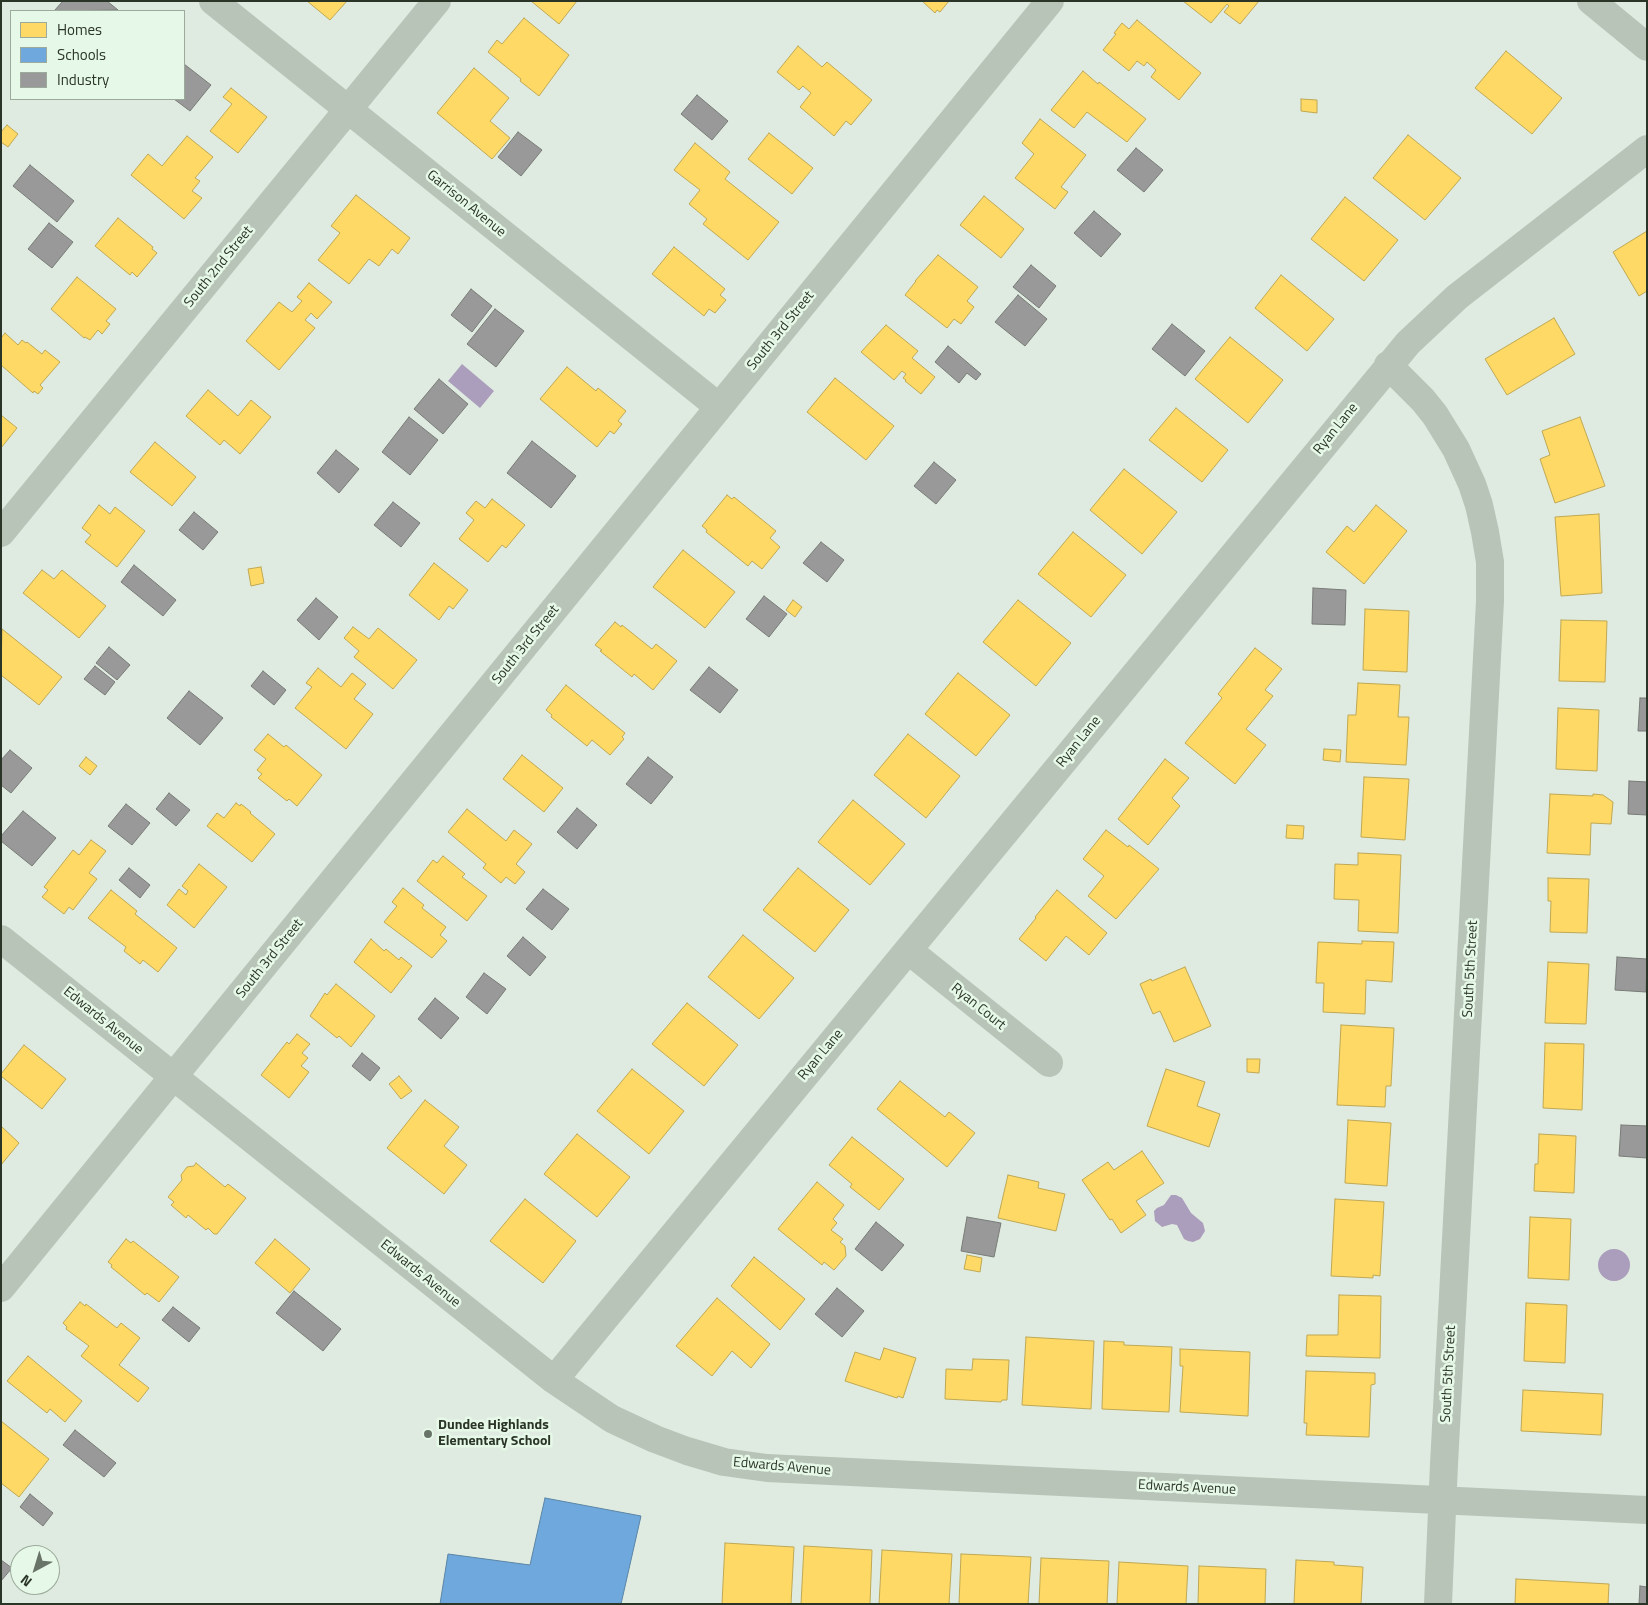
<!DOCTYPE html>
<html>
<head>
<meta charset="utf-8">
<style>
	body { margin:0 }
	#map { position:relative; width:1648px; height:1605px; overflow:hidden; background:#dfebe0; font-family:"Titillium Web",sans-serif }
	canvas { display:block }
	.frame { position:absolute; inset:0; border:2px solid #2a3427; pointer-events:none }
	.legend { position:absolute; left:10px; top:10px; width:175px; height:90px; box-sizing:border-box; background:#e6f8e7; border:1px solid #9baa9a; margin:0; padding:6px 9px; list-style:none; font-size:15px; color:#2a3427 }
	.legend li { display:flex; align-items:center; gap:10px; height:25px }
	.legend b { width:25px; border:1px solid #9baa9a }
	.north { position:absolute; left:10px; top:1545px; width:50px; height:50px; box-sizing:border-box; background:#e6f8e7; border:1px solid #9baa9a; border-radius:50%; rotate:219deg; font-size:14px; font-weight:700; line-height:20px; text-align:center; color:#2a3427 }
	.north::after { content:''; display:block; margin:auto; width:18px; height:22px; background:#697468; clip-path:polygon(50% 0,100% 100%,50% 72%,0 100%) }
</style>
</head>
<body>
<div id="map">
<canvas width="1648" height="1605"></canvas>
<div class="frame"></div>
<ul class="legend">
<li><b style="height:14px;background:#ffd966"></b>Homes</li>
<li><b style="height:14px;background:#6fa8dc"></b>Schools</li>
<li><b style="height:14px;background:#999"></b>Industry</li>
</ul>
<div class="north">N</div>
</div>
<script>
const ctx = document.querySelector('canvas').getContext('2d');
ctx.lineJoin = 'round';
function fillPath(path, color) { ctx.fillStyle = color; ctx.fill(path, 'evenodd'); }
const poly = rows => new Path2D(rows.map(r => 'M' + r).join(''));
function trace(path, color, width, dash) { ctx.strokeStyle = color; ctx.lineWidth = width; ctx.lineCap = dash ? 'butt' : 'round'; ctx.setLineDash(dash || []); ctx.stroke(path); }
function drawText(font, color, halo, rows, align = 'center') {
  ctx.font = font + ' "Titillium Web",sans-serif'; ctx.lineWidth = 5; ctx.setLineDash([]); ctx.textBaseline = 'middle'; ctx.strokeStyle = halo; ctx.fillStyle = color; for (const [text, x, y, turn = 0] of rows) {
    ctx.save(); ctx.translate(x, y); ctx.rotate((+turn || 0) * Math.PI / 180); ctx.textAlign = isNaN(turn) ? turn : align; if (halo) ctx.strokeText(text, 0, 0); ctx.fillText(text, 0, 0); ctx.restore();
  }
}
const water = poly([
	[462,364,494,391,480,408,448,381],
	[1171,1195,1176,1195,1182,1198,1191,1213,1203,1223,1205,1231,1200,1239,1193,1242,1188,1241,1184,1239,1177,1225,1172,1224,1162,1227,1155,1221,1154,1211,1157,1208,1164,1205],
	'1598 1265a16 16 0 1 1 32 0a16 16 0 1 1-32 0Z'
]);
const homes = poly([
	[307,1,347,1,330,20,307,1],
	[531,1,577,1,559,24,531,1],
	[922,1,949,1,940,12,937,10,935,13,922,1],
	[1183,1,1259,1,1240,24,1224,12,1229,6,1227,4,1211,23,1183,1],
	[524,18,569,55,539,96,520,81,521,79,488,52,497,40,502,44,524,18],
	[1137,20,1201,73,1179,100,1151,77,1156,70,1147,62,1144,66,1137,61,1129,71,1103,50,1116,34,1114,33,1122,23,1129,29,1137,20],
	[798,46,822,67,827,62,872,100,851,125,846,121,834,136,800,107,811,93,803,86,799,90,777,72,798,46],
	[1506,51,1562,98,1532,134,1475,88,1506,51],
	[474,68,509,98,490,121,510,138,492,159,437,113,474,68],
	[1083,71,1098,84,1099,82,1146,119,1127,142,1087,112,1074,128,1051,110,1083,71],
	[231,88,267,117,238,153,210,131,232,104,223,97,231,88],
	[1301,99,1317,100,1317,113,1301,111,1301,99],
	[1040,119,1086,155,1061,187,1068,192,1055,209,1015,178,1034,154,1022,143,1040,119],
	[7,125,18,134,8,147,1,142,1,132,7,125],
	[769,133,813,168,792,194,748,159,769,133],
	[1408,135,1461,178,1425,220,1373,178,1408,135],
	[187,136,213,157,195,178,200,181,192,191,202,198,184,219,131,175,148,154,162,166,187,136],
	[695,143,730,172,725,179,779,222,748,260,703,224,707,219,689,204,700,190,674,170,695,143],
	[356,195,410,238,398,254,392,249,379,266,369,259,349,284,318,260,340,233,331,226,356,195],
	[984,196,1024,229,1001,258,960,225,984,196],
	[1345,197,1398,240,1364,281,1311,239,1345,197],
	[118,218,153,247,152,249,157,253,137,277,132,272,130,275,95,246,118,218],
	[1647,231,1647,291,1639,296,1613,252,1647,231],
	[674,247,725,289,720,295,726,300,715,313,709,309,704,316,652,274,674,247],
	[938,255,978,287,967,301,974,307,961,324,954,319,947,328,905,295,916,281,915,281,938,255],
	[1281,275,1334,319,1307,351,1255,308,1281,275],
	[77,277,116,309,106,321,110,324,102,334,98,330,90,340,85,337,84,338,51,309,77,277],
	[309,283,332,302,317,319,311,313,305,320,315,328,279,370,246,341,279,302,292,312,302,301,297,297,309,283],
	[1554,318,1575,354,1507,395,1485,359,1554,318],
	[886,325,918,351,912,358,935,377,921,394,905,381,906,380,903,378,906,374,902,371,894,380,861,352,886,325],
	[5,333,18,345,22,340,26,343,27,342,42,354,45,350,60,362,40,385,43,388,38,394,34,391,33,393,1,365,1,338,5,333],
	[1230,337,1283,380,1248,423,1195,379,1230,337],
	[567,367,596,391,598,388,626,411,618,421,622,424,614,434,610,431,597,447,540,399,567,367],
	[835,378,894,426,866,460,807,412,835,378],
	[208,390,238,416,251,400,271,417,240,454,224,440,220,445,186,416,208,390],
	[1176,408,1228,450,1202,482,1149,440,1176,408],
	[1,415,17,428,1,448,1,415],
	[1580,417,1605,486,1555,503,1540,459,1550,455,1542,431,1580,417],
	[155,442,196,477,172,506,130,472,155,442],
	[1124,469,1177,512,1142,554,1090,510,1124,469],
	[727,495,732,499,734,497,776,531,770,538,780,547,762,569,752,561,748,566,706,532,707,530,702,526,727,495],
	[492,499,525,525,506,548,502,545,488,562,459,539,474,520,466,513,476,501,485,508,492,499],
	[99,505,110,514,115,507,145,531,117,567,85,542,91,535,82,528,99,505],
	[1376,505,1407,531,1364,584,1326,552,1347,526,1354,532,1376,505],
	[1599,514,1602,593,1561,596,1555,517,1599,514],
	[1073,532,1126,575,1091,617,1038,574,1073,532],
	[683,550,735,592,705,628,653,587,683,550],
	[434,563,468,590,453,609,449,606,439,620,409,595,434,563],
	[261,567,264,583,251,586,248,569,261,567],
	[42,570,54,579,62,570,106,606,79,638,23,593,42,570],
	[793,600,802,607,795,617,786,610,793,600],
	[1018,600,1071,643,1036,686,983,642,1018,600],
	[1365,609,1409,611,1407,672,1363,670,1365,609],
	[1561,620,1607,621,1605,682,1559,681,1561,620],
	[615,622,621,627,622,625,652,649,656,644,677,661,653,690,634,674,632,677,600,651,602,650,595,645,615,622],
	[353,627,369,639,378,628,417,660,393,689,354,657,359,651,344,638,353,627],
	[2,629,62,677,39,705,1,675,2,629],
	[1255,648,1282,669,1265,690,1273,696,1246,729,1266,745,1235,784,1185,743,1222,698,1218,694,1255,648],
	[318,668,341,687,352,673,366,684,354,699,373,714,346,749,295,708,312,687,306,683,318,668],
	[958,673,1010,715,976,756,925,714,958,673],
	[1358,683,1400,685,1398,717,1409,717,1406,765,1346,762,1348,715,1356,715,1358,683],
	[566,685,625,733,622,737,624,739,610,755,592,740,587,746,551,717,552,715,546,710,566,685],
	[1558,708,1599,710,1597,771,1556,769,1558,708],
	[268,734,284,747,286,745,322,775,297,806,289,799,287,801,258,778,262,774,257,770,266,759,254,750,268,734],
	[908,734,960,776,926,818,874,775,908,734],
	[1324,749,1341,750,1340,762,1323,760,1324,749],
	[522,755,563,788,544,812,503,779,522,755],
	[86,757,97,766,90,775,79,766,86,757],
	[1165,759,1189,778,1172,798,1180,806,1148,845,1118,819,1165,759],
	[1364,777,1409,779,1405,840,1361,837,1364,777],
	[1550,794,1593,796,1593,794,1603,795,1613,802,1611,824,1591,823,1590,855,1547,853,1550,794],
	[853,800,905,844,870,885,818,842,853,800],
	[236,803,240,806,241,804,251,812,250,813,275,834,252,862,207,826,217,813,224,818,236,803],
	[467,809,506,841,514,830,532,844,516,864,525,872,515,884,506,877,501,883,483,868,486,864,448,832,467,809],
	[1287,825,1304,826,1303,839,1286,838,1287,825],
	[1106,830,1128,847,1129,845,1159,869,1116,919,1088,896,1104,876,1083,859,1106,830],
	[91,840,106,851,89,873,97,879,73,910,69,907,64,914,42,897,48,890,44,887,73,850,79,855,91,840],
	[1358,853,1401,855,1398,933,1358,931,1359,900,1334,899,1335,864,1358,865,1358,853],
	[443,856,465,874,462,877,487,896,467,921,417,881,433,860,437,863,443,856],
	[199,864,227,887,194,928,167,905,179,889,186,895,188,891,182,886,199,864],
	[798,868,849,910,815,952,763,910,798,868],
	[1548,878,1589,879,1587,933,1550,932,1551,901,1548,901,1548,878],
	[403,888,424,905,422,908,446,927,440,935,447,941,432,958,384,922,397,906,392,902,403,888],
	[111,890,137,911,135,914,177,948,158,972,143,960,140,964,124,951,126,947,88,918,111,890],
	[1057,890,1107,933,1089,955,1066,936,1046,961,1019,939,1036,918,1035,917,1057,890],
	[743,935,794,978,759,1019,708,977,743,935],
	[371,939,384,951,386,949,399,960,401,957,412,966,391,993,354,962,371,939],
	[1362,941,1394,942,1392,982,1366,980,1365,1014,1323,1012,1324,983,1316,983,1318,942,1362,944,1362,941],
	[1548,962,1589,964,1586,1024,1545,1023,1548,962],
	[1185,967,1211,1026,1174,1042,1160,1011,1153,1014,1140,984,1151,979,1152,981,1185,967],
	[336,984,375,1016,351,1047,339,1036,337,1038,310,1016,325,993,327,995,336,984],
	[687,1003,738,1045,704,1086,652,1044,687,1003],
	[1341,1025,1394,1028,1391,1086,1386,1086,1385,1107,1337,1105,1341,1025],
	[297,1034,310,1044,302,1053,308,1058,301,1066,309,1072,289,1098,261,1075,287,1042,289,1044,297,1034],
	[1545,1043,1584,1044,1582,1110,1543,1108,1545,1043],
	[24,1045,66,1079,42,1109,1,1076,1,1074,24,1045],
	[1247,1059,1260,1059,1259,1073,1247,1072,1247,1059],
	[632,1069,684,1111,649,1154,597,1111,632,1069],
	[1166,1069,1205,1082,1197,1106,1220,1114,1209,1147,1147,1126,1166,1069],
	[399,1076,412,1091,401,1099,389,1084,399,1076],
	[900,1081,945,1117,949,1112,975,1133,947,1167,877,1109,900,1081],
	[425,1100,459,1127,444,1146,467,1165,444,1194,387,1148,425,1100],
	[1348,1120,1391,1123,1387,1186,1345,1183,1348,1120],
	[1,1126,19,1143,1,1165,1,1126],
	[577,1134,630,1177,597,1217,544,1174,577,1134],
	[1539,1134,1576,1136,1574,1193,1534,1191,1535,1164,1538,1164,1539,1134],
	[852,1137,904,1179,879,1210,850,1187,852,1184,829,1165,852,1137],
	[1142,1151,1164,1183,1136,1201,1146,1215,1121,1233,1112,1219,1110,1220,1082,1180,1108,1162,1114,1170,1142,1151],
	[196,1163,225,1187,228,1184,246,1198,217,1234,214,1234,208,1228,206,1230,188,1215,186,1218,171,1205,174,1202,168,1197,182,1180,181,1175,187,1167,194,1166,196,1163],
	[1008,1175,1039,1182,1038,1188,1065,1194,1056,1231,998,1218,1008,1175],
	[817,1182,844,1205,833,1219,837,1223,831,1230,843,1239,840,1242,845,1246,846,1256,834,1270,824,1262,822,1265,778,1229,817,1182],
	[525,1199,576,1241,543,1283,490,1241,525,1199],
	[1335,1199,1384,1202,1380,1276,1373,1275,1373,1278,1331,1276,1335,1199],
	[1530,1217,1571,1219,1569,1280,1528,1278,1530,1217],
	[126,1239,131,1243,133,1241,179,1277,159,1302,147,1293,145,1295,111,1267,112,1265,108,1262,126,1239],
	[275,1239,310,1269,290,1293,255,1263,275,1239],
	[967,1255,982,1258,980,1272,964,1269,967,1255],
	[754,1257,805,1299,780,1330,731,1286,754,1257],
	[1339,1295,1381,1296,1380,1358,1306,1356,1307,1335,1338,1335,1339,1295],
	[717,1298,770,1344,751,1368,732,1351,712,1376,676,1346,717,1298],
	[80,1302,85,1306,86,1304,117,1328,121,1323,140,1338,119,1365,149,1388,138,1402,81,1356,89,1346,66,1329,67,1327,63,1323,80,1302],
	[1526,1303,1567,1305,1565,1363,1524,1361,1526,1303],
	[1026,1337,1094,1341,1091,1409,1022,1405,1026,1337],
	[1104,1341,1124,1342,1124,1345,1172,1347,1169,1412,1102,1409,1104,1341],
	[884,1348,916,1358,903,1398,898,1396,897,1398,845,1381,855,1352,880,1360,884,1348],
	[1180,1349,1250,1352,1248,1416,1180,1412,1183,1366,1180,1366,1180,1349],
	[28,1356,82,1401,65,1422,50,1409,47,1413,7,1381,28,1356],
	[973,1359,1009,1360,1007,1400,1002,1400,1001,1402,945,1399,946,1369,972,1370,973,1359],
	[1306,1371,1375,1373,1375,1384,1371,1385,1369,1437,1306,1435,1307,1423,1304,1423,1306,1371],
	[1523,1390,1603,1394,1601,1435,1521,1431,1523,1390],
	[1,1421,49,1459,19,1497,1,1483,1,1421],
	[725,1543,794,1547,791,1604,722,1604,725,1543],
	[804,1546,872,1550,870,1604,801,1604,804,1546],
	[882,1550,952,1554,949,1604,879,1604,882,1550],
	[961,1554,1031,1557,1028,1604,959,1604,961,1554],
	[1041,1558,1109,1561,1107,1604,1039,1604,1041,1558],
	[1296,1560,1334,1562,1334,1565,1363,1567,1361,1604,1294,1604,1296,1560],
	[1119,1562,1188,1566,1186,1604,1117,1604,1119,1562],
	[1199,1566,1266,1569,1265,1604,1198,1604,1199,1566],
	[1516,1579,1609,1584,1608,1604,1515,1604,1516,1579]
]);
const schools = poly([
	[545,1498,641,1516,621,1604,440,1604,448,1554,530,1565,545,1498]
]);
const industry = poly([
	[63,1,107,1,118,10,54,11,63,1],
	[184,64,211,85,190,111,174,99,184,99,184,64],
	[697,95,728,121,712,140,681,114,697,95],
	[518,132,542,150,521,176,498,157,518,132],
	[1136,148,1163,170,1144,192,1117,170,1136,148],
	[30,165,74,201,57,222,13,186,30,165],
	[1094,211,1121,234,1101,257,1074,233,1094,211],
	[49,223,73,242,52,268,28,249,49,223],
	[1031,265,1056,286,1039,308,1013,287,1031,265],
	[471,289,492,306,472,332,451,315,471,289],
	[1018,295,1047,319,1025,346,995,322,1018,295],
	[495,309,524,331,496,367,467,344,495,309],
	[1172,324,1205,351,1185,376,1152,349,1172,324],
	[948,346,981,374,976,380,967,373,959,383,935,362,948,346],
	[439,379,468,404,443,434,414,409,439,379],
	[409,417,438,440,410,475,382,452,409,417],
	[532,441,576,476,551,508,507,473,532,441],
	[336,450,359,469,339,493,317,473,336,450],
	[934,462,956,480,936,504,914,486,934,462],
	[393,502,420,523,401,547,374,525,393,502],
	[194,512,218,532,203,550,179,530,194,512],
	[821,542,844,560,827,582,803,563,821,542],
	[134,565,176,600,163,616,121,582,134,565],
	[1313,588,1346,590,1345,625,1312,624,1313,588],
	[764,596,787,614,769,637,746,619,764,596],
	[316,598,338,617,319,640,297,620,316,598],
	[109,647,130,665,117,680,96,663,109,647],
	[95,666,115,682,105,695,84,679,95,666],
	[709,667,738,690,720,713,690,690,709,667],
	[263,671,286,690,274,705,251,686,263,671],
	[189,691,223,718,200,745,167,718,189,691],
	[1640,698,1647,698,1647,731,1638,731,1640,698],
	[10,750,32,768,11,793,1,785,1,760,10,750],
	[648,757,673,777,651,804,626,784,648,757],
	[1629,781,1647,782,1647,815,1628,814,1629,781],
	[169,793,190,810,176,826,156,809,169,793],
	[126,804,150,823,132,845,108,826,126,804],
	[577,808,597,825,577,849,557,832,577,808],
	[23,811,56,838,32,866,1,841,1,836,23,811],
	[129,868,150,885,140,898,119,880,129,868],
	[543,889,569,909,552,930,526,909,543,889],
	[523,937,546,957,530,976,507,956,523,937],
	[1617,957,1647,959,1646,992,1615,990,1617,957],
	[484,973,506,989,487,1014,466,997,484,973],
	[435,998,459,1018,441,1039,418,1019,435,998],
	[362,1053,380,1068,370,1081,352,1066,362,1053],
	[1621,1125,1647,1126,1647,1158,1619,1156,1621,1125],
	[967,1217,1001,1223,994,1257,961,1251,967,1217],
	[876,1222,904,1245,882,1271,855,1249,876,1222],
	[837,1288,864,1311,842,1337,815,1314,837,1288],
	[294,1291,341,1329,323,1351,276,1313,294,1291],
	[173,1307,200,1328,189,1342,162,1320,173,1307],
	[75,1430,116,1463,104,1477,63,1445,75,1430],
	[30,1494,53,1513,43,1526,20,1507,30,1494],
	[1,1560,12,1568,1,1581,1,1560],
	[1640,1586,1647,1587,1647,1604,1639,1604,1640,1586]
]);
const street = poly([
	[213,1,719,407],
	[1591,1,1647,47],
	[1388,365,1423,400,1435,415,1456,449,1472,484,1479,505,1485,532,1490,562,1490,601,1444,1464,1438,1604],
	[1,533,437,1],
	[1,939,554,1380,612,1419,655,1439,687,1451,724,1462,767,1468,1647,1510],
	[908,950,1049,1063],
	[1,1288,1050,1],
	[554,1380,1408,343,1457,297,1647,149]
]);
const markers = [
	[428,1434,5,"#697468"]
];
const streetNames = [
	["Garrison Avenue",466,204,39],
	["South 2nd Street",219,267,-51],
	["South 3rd Street",781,331,-51],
	["Ryan Lane",1336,429,-51],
	["South 3rd Street",526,645,-51],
	["Ryan Lane",1079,742,-51],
	["South 3rd Street",270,959,-51],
	["South 5th Street",1471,969,-87],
	["Ryan Court",978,1007,39],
	["Edwards Avenue",103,1021,39],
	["Ryan Lane",821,1055,-50],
	["Edwards Avenue",420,1274,39],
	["South 5th Street",1449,1374,-87],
	["Edwards Avenue",782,1467,5],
	["Edwards Avenue",1187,1488,3]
];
const poiNames = [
	["Dundee Highlands",438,1426],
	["Elementary School",438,1442]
];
fillPath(water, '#ab9dbc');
fillPath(homes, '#ffd966');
trace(homes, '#bfa853', 1);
fillPath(schools, '#6fa8dc');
trace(schools, '#5a85a6', 1);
fillPath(industry, '#999');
trace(industry, '#787b77', 1);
trace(street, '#b9c4b9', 28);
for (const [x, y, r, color] of markers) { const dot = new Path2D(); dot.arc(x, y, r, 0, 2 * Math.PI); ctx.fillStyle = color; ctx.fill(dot); trace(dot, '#e6f8e7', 2); }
drawText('14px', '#2a3427', '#e6f8e7', streetNames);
drawText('bold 14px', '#2a3427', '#e6f8e7', poiNames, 'left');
</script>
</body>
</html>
